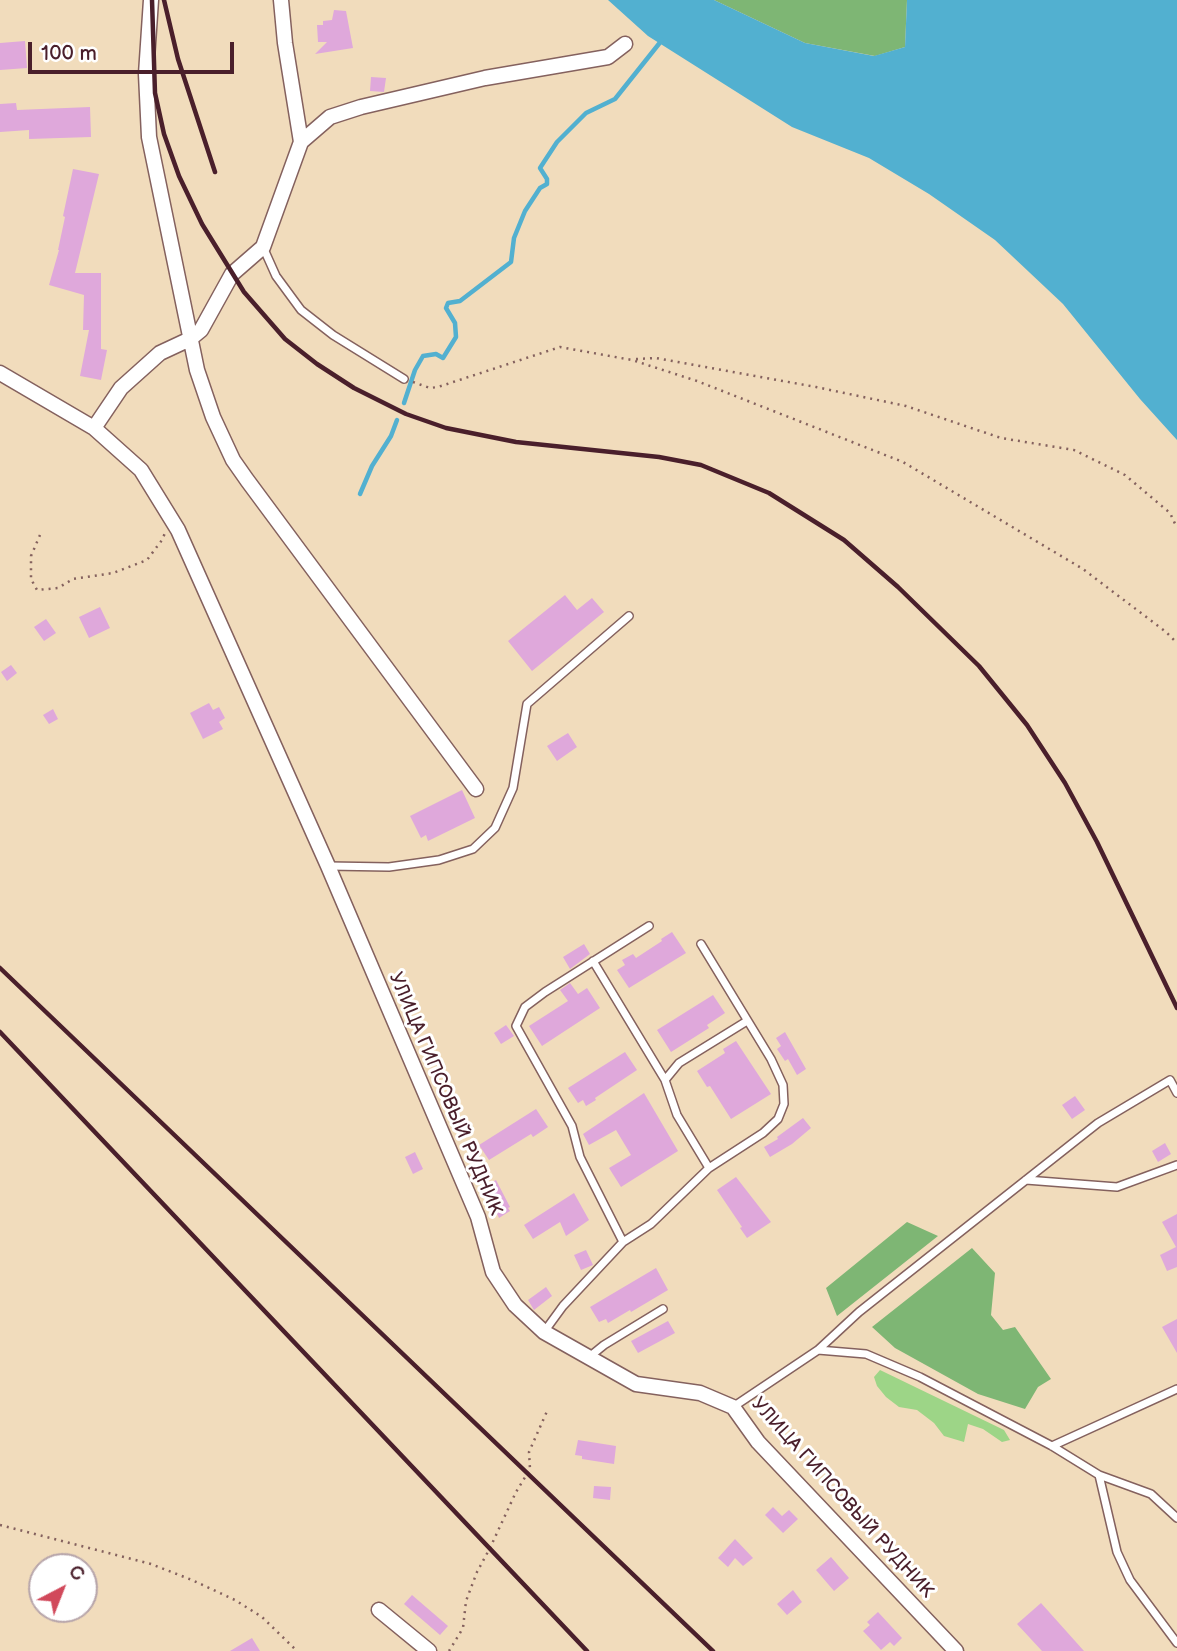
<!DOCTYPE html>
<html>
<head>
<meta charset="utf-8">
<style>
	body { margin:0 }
	#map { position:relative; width:1177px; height:1651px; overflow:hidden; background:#f1dcbc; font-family:"Balsamiq Sans",sans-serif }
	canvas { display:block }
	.north { position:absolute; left:28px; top:1553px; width:70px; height:70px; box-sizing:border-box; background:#fff; border:2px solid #b7a5aa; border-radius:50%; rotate:42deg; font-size:19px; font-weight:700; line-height:28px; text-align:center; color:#4a1f2b }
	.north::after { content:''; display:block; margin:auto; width:24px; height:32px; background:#d1495b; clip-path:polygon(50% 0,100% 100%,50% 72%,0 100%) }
	.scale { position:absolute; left:28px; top:42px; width:206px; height:32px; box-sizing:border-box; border:4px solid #4a1f2b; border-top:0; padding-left:9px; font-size:21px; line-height:24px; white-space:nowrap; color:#4a1f2b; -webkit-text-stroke:5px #fff; paint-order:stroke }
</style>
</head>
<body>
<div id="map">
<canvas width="1177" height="1651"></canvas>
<div class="north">С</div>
<div class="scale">100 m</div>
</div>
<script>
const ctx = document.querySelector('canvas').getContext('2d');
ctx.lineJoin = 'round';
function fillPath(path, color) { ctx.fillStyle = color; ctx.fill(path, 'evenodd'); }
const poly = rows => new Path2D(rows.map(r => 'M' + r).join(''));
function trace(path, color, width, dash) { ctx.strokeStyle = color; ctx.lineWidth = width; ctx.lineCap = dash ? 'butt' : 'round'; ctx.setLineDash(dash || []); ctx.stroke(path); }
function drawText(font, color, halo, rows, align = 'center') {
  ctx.font = font + ' "Balsamiq Sans",sans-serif'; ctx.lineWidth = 6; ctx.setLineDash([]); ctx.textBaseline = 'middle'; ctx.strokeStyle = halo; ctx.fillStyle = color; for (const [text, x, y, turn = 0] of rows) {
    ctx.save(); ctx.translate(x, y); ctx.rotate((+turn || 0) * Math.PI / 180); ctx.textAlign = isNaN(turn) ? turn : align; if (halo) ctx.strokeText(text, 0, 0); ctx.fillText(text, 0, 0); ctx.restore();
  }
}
const green = poly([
	[880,1370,1004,1430,1010,1440,1002,1442,983,1429,968,1424,964,1442,944,1436,934,1423,917,1410,899,1407,886,1397,877,1386,874,1377]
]);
const forest = poly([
	[714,0,907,0,905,47,875,56,805,43],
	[907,1222,938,1236,837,1316,826,1288],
	[972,1248,995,1273,991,1315,1003,1330,1015,1327,1051,1379,1038,1387,1025,1409,978,1394,895,1348,872,1327]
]);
const water = poly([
	[608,0,714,0,805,43,874,56,905,47,907,0,1177,0,1177,440,1140,399,1063,304,995,240,929,194,869,158,792,127,648,36]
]);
const stream = poly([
	[404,403,415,370,423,356,436,354,443,358,456,337,455,323,446,308,448,303,460,301,511,262,514,238,525,211,540,188,547,184,547,179,540,168,557,142,586,113,615,99,662,40],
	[360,494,372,466,391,436,397,420]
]);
const building = poly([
	[334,10,346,11,353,48,315,54,327,42,318,42,317,25,323,25,323,21,332,20],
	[25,41,27,68,0,70,0,43],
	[371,77,386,78,384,92,370,91],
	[16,103,17,110,90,107,91,137,29,139,29,130,0,132,0,104],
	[73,169,99,174,75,273,101,273,101,349,107,350,101,380,80,376,89,330,83,330,84,295,49,285,59,250,58,250,65,217,63,216],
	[565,595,577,610,592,598,604,612,532,671,508,641],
	[100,607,110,628,89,638,79,617],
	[46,619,56,633,44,641,34,627],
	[11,665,17,673,7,681,1,672],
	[209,703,213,710,219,707,225,718,219,722,223,729,203,739,190,713],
	[53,709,58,719,49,724,43,715],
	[568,733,577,747,557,761,547,746],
	[462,790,475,818,428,841,426,835,421,838,410,816],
	[672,932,686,953,629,988,617,970,625,965,622,960,633,954,636,958,662,941,661,939],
	[584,944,590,954,570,969,563,957],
	[570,983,578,994,587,988,600,1008,542,1046,529,1026,568,1001,560,990],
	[713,995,725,1013,707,1025,709,1028,671,1052,657,1030],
	[506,1025,514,1036,501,1044,494,1033],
	[785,1032,806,1069,797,1075,788,1059,785,1061,777,1049,781,1046,776,1038],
	[736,1041,771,1094,731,1119,710,1086,707,1087,697,1071,725,1053,723,1049],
	[625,1052,637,1070,595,1098,596,1100,586,1106,583,1100,578,1103,568,1088],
	[644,1093,678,1151,621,1187,609,1168,631,1155,616,1130,589,1145,583,1134],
	[1075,1096,1085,1110,1072,1119,1062,1105],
	[536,1109,548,1127,533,1137,531,1134,489,1160,479,1145],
	[803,1118,811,1128,792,1144,770,1157,764,1147,778,1139,777,1137],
	[1165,1143,1171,1154,1158,1162,1152,1151],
	[415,1152,423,1169,413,1174,405,1157],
	[736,1177,771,1222,747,1238,740,1228,742,1227,717,1190],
	[496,1180,510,1207,508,1208,510,1211,499,1218,484,1186],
	[574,1193,589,1220,566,1236,560,1222,533,1239,524,1225],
	[1177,1214,1177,1267,1167,1271,1160,1255,1176,1247,1162,1222],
	[586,1250,593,1265,581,1270,574,1255],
	[656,1268,668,1290,631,1312,630,1310,608,1323,606,1319,599,1322,590,1307],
	[546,1287,552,1296,534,1310,528,1300],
	[1177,1319,1177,1353,1162,1327],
	[668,1321,675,1333,638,1353,631,1341],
	[578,1440,616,1446,614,1464,582,1459,582,1456,575,1455],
	[594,1486,611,1487,610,1500,593,1498],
	[773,1507,782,1516,789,1510,798,1519,783,1533,765,1515],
	[735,1539,753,1558,743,1566,735,1558,728,1567,718,1558],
	[831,1557,849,1578,834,1591,816,1570],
	[793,1590,802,1602,787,1615,777,1604],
	[412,1595,448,1626,440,1635,404,1604],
	[1041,1603,1084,1651,1042,1651,1017,1624],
	[878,1612,902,1638,894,1646,890,1642,881,1650,863,1631,870,1625,867,1622],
	[252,1638,260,1651,230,1651]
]);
const path = poly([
	[636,359,656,358,816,387,906,406,1001,438,1074,450,1125,475,1170,513,1177,528],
	[413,382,430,388,438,387,560,347,632,360,697,381,903,462,1083,569,1166,632,1177,643],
	[40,535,31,556,31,579,37,590,58,588,73,579,113,573,147,560,162,540,165,533],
	[0,1525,151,1564,192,1580,235,1600,262,1617,297,1651],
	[449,1651,463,1628,466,1601,477,1572,490,1548,516,1492,530,1469,529,1452,548,1409]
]);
const lane = poly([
	[263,247,276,276,301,310,333,335,404,379],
	[328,866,389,867,439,860,473,849,495,828,513,788,527,704,629,616],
	[593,961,665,1080,677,1115,709,1168],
	[665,1080,679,1063,747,1021],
	[1026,1180,1117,1187,1177,1165],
	[623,1242,580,1157,572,1126,516,1026,525,1007,545,992,649,926],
	[544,1332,563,1306,623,1242,651,1224,709,1168,763,1133,778,1119,784,1104,783,1085,771,1059,701,944],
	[818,1350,859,1312,1098,1123,1170,1080,1177,1093],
	[588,1358,604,1345,663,1309],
	[733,1407,818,1350,866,1354,920,1377,1052,1446,1099,1475,1151,1494,1177,1518],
	[1052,1446,1177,1389],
	[1099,1475,1117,1552,1130,1580,1177,1643]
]);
const street = poly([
	[151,0,146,74,149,137,197,370,213,417,233,460,247,480,476,789],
	[301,142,330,117,361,107,485,78,608,57,625,44],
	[0,373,94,428,141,470,178,530,328,866,478,1217,493,1272,515,1305,544,1332,636,1384,700,1393,733,1407,758,1442,956,1651],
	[94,428,121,388,160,353,190,339,201,330,232,274,263,247,301,142,285,43,281,0],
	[379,1610,429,1651]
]);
const rail = poly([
	[152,0,155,93,164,134,179,176,202,224,244,292,285,339,317,364,354,388,406,414,446,428,516,442,659,457,701,465,769,493,844,540,898,587,979,666,1027,725,1065,783,1097,842,1177,1008],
	[164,0,178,59,215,172],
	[0,968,713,1651],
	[0,1032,587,1651]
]);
const streetNames = [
	["УЛИЦА ГИПСОВЫЙ РУДНИК",445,1094,67],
	["УЛИЦА ГИПСОВЫЙ РУДНИК",842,1498,48]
];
fillPath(green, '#9dd587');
fillPath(forest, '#7eb674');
fillPath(water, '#52b0d0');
trace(stream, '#52b0d0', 4.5);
fillPath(building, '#dfa8db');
trace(lane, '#84615e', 10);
trace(street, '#84615e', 17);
trace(path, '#84615e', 2.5, [2, 5]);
trace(lane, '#fff', 7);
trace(street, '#fff', 14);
trace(rail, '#4a1f2b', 4.5);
drawText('19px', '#4a1f2b', '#fff', streetNames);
</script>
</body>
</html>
